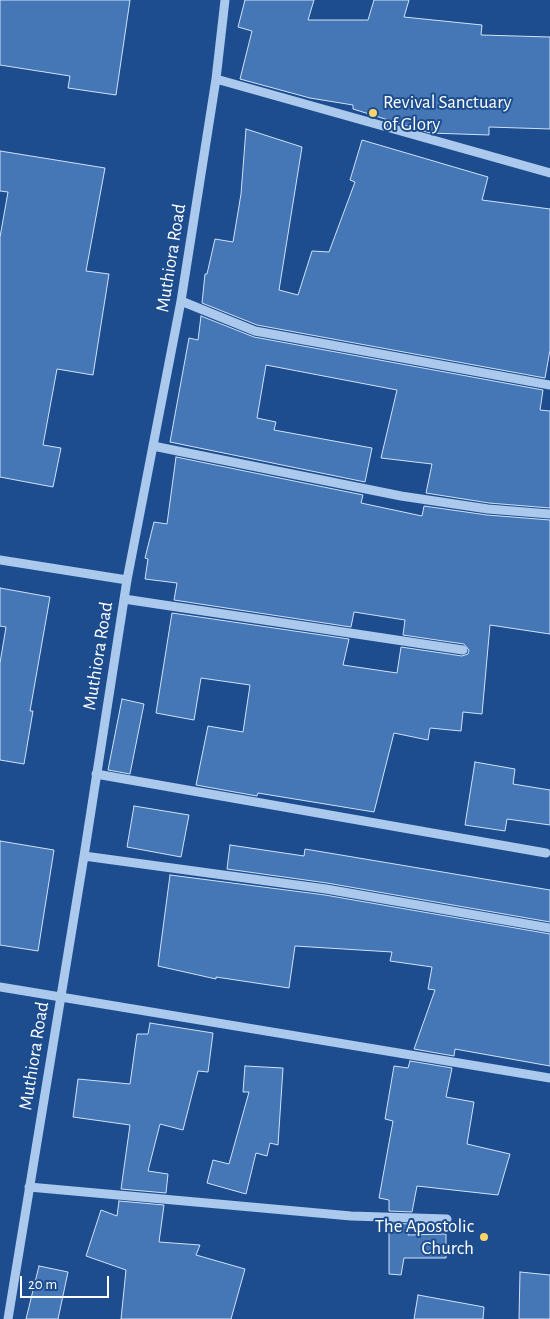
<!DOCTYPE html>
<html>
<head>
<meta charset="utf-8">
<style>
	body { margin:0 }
	#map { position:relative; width:550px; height:1319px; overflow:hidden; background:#1d4d8e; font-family:"Alegreya Sans",sans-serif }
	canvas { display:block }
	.scale { position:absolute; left:20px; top:1276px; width:89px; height:22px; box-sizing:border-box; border:2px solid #fff; border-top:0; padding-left:6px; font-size:15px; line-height:18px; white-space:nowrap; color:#fff; -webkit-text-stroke:4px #1d4d8e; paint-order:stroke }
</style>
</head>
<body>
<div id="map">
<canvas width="550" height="1319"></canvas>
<div class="scale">20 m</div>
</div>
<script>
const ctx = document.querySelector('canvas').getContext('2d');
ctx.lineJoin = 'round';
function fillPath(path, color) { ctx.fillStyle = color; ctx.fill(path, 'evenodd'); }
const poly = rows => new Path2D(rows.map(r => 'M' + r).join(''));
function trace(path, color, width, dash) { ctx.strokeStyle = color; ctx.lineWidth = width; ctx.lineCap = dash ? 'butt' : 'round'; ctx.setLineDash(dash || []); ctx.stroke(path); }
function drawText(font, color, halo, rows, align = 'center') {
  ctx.font = font + ' "Alegreya Sans",sans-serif'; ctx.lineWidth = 4; ctx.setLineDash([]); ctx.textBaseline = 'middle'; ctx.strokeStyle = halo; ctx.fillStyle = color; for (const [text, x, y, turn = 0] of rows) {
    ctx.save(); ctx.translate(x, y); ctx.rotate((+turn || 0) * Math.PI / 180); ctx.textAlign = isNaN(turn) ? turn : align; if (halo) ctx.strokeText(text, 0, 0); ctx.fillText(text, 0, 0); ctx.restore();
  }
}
const building = poly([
	[0,0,130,0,116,95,68,88,70,76,0,65,0,0],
	[245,0,314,0,308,20,368,20,374,0,409,0,404,17,482,25,481,35,550,37,550,129,489,127,489,135,430,133,353,109,353,105,310,98,240,79,252,31,238,27,245,0],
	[246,129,302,147,279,290,298,295,312,251,329,252,355,182,350,180,362,140,488,177,482,200,550,209,550,350,545,378,257,325,202,303,205,274,207,274,215,239,233,242,241,194,246,129],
	[0,151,105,168,86,271,109,274,93,375,57,369,43,445,61,448,53,487,0,477,0,237,8,192,0,191,0,151],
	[201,316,254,337,543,390,540,410,550,411,550,508,489,503,426,493,432,464,381,458,397,390,266,365,257,418,276,422,274,430,372,448,365,482,170,442,189,338,198,340,201,316],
	[176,457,363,495,361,503,422,516,424,506,487,515,550,520,550,634,490,625,482,714,463,712,461,731,430,728,428,740,394,733,374,812,258,793,257,796,196,785,208,726,243,732,250,685,201,678,194,720,156,713,172,613,349,639,343,665,397,673,401,647,462,656,468,654,469,650,464,644,403,635,405,620,354,612,351,627,174,600,177,583,145,579,148,559,145,558,154,522,167,524,176,457],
	[0,588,50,597,30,711,33,711,24,764,0,760,0,663,6,627,0,626,0,588],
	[122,699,144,704,130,774,108,770,122,699],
	[475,762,515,769,513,784,550,790,550,825,507,819,505,831,465,825,475,762],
	[134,806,189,815,181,857,127,847,134,806],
	[0,841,54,850,38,951,0,945,0,841],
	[230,845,304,856,305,849,550,890,550,922,327,883,227,869,230,845],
	[170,875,325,895,550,934,550,1066,455,1049,454,1056,414,1049,435,990,428,989,432,967,390,961,392,952,295,946,289,988,216,977,216,979,158,966,170,875],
	[150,1023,213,1033,208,1072,198,1071,183,1130,160,1124,148,1171,168,1174,166,1193,121,1189,130,1125,73,1117,78,1079,130,1084,137,1034,148,1034,150,1023],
	[410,1061,452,1068,446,1097,474,1102,467,1144,510,1154,498,1195,417,1186,412,1212,389,1211,389,1200,379,1198,393,1121,385,1119,394,1066,408,1068,410,1061],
	[245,1066,283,1068,278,1145,270,1143,267,1156,256,1153,246,1194,207,1183,213,1160,229,1164,249,1092,243,1092,245,1066],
	[119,1201,164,1205,159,1242,200,1245,196,1255,245,1269,231,1319,121,1319,126,1270,86,1256,101,1210,117,1216,119,1201],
	[389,1223,410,1224,408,1235,446,1234,446,1258,404,1258,401,1275,389,1274,389,1223],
	[39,1266,68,1272,58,1319,26,1319,39,1266],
	[520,1272,550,1275,550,1319,519,1319,520,1272],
	[418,1295,484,1307,483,1319,414,1319,418,1295]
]);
const minor = poly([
	[216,79,550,173],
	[181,301,255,331,550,385],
	[153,446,401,496,488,509,550,514],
	[0,560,127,580],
	[124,599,463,650],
	[96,774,546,853],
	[84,856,326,889,550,928],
	[0,987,550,1078],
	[29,1187,351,1216,447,1219],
	[8,1319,84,856,127,580,181,301,216,79,225,0]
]);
const markers = [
	[373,113,5,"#fdd469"],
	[484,1237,5,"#fdd469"]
];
const poiNames = [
	["Revival Sanctuary",383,102],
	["of Glory",383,124],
	["The Apostolic",474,1226,"right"],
	["Church",474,1248,"right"]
];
const streetNames = [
	["Muthiora Road",171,258,-81],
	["Muthiora Road",98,656,-81],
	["Muthiora Road",34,1056,-81]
];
fillPath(building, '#4577b6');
trace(building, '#d0e2f9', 1);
trace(minor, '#abc8ed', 9);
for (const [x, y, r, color] of markers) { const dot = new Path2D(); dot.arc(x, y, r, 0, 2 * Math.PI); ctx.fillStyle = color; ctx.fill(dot); trace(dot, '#1d4d8e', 2); }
drawText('19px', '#fff', '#1d4d8e', poiNames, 'left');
drawText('19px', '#fff', '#1d4d8e', streetNames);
</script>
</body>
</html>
